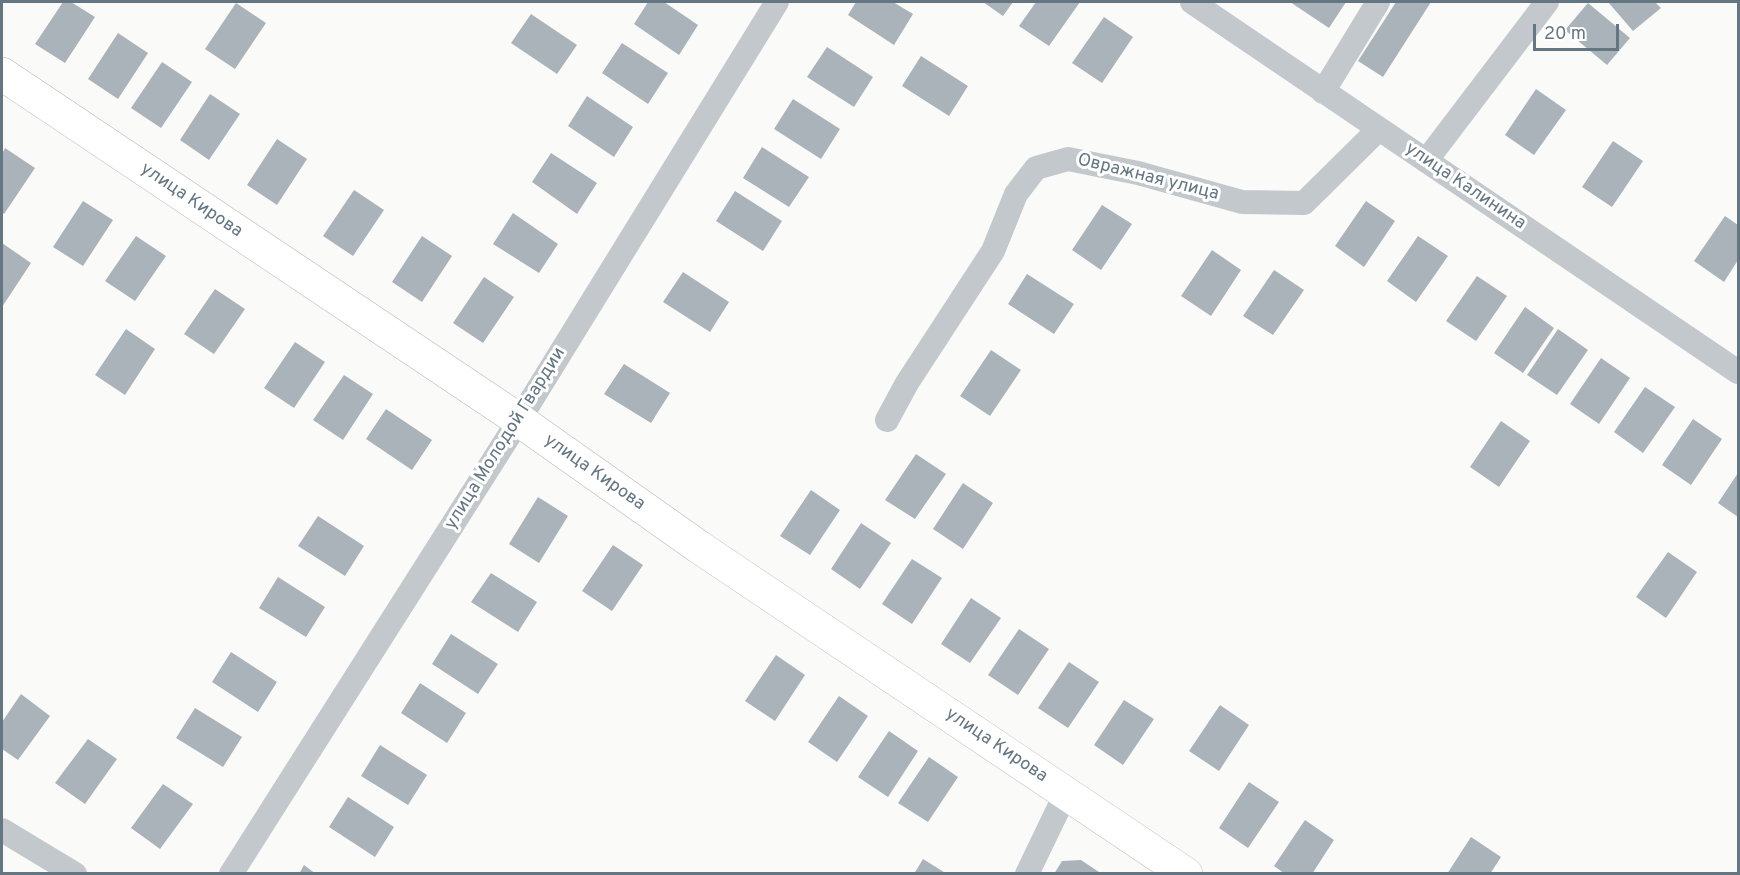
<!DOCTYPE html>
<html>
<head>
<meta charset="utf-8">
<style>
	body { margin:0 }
	#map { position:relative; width:1740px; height:875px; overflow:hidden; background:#fafaf8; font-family:Overpass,sans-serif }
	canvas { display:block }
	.frame { position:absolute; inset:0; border:3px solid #657683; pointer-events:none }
	.scale { position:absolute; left:1533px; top:24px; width:86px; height:27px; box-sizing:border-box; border:3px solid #657683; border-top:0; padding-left:8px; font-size:18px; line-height:21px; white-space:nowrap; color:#657683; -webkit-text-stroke:4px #fff; paint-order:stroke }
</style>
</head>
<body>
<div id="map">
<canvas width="1740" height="875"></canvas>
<div class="frame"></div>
<div class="scale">20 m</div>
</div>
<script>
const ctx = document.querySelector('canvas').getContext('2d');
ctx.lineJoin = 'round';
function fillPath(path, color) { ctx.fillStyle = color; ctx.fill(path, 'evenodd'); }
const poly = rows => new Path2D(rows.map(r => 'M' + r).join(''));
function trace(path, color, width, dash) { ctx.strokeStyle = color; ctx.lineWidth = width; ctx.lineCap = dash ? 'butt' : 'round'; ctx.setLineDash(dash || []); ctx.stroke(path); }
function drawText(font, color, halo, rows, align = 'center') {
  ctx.font = font + ' Overpass,sans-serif'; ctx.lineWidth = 6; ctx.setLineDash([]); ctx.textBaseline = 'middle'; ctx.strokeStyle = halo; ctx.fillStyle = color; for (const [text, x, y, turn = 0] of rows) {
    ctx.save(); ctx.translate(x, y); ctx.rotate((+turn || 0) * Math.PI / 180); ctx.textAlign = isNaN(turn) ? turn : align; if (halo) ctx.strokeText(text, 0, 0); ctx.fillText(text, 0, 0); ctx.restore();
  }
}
const building = poly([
	[63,2,71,2,95,17,65,63,35,44],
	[648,2,664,2,698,25,679,55,634,24],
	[856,2,893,2,913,14,894,45,848,15],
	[983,2,1013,2,1003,16],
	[1036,2,1080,2,1049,46,1019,26],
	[1290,2,1346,2,1329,28],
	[1396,2,1431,2,1383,77,1358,61],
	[1608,2,1655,2,1661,8,1633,31],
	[236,3,266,23,235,69,205,49],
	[1588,3,1630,38,1607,65,1565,30],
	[531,14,577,45,557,74,511,43],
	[1104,17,1133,37,1102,83,1072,63],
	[118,33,148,53,118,99,88,79],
	[622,43,668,73,648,104,602,73],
	[827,47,873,77,854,107,807,77],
	[921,56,968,86,949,116,902,86],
	[162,62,192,82,161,128,131,108],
	[1536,89,1566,110,1534,155,1505,135],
	[210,94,240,114,209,160,180,140],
	[587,96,633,127,614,157,568,126],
	[793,99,840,129,821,159,774,129],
	[277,139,307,159,277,205,247,185],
	[1613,141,1643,161,1612,207,1582,187],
	[762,147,809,177,789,207,743,178],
	[5,148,35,168,4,214,2,212,2,154],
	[551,153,597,183,577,214,532,182],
	[354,190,384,210,353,256,323,236],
	[735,191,782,221,763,251,716,221],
	[83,201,113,220,83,266,53,247],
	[1366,201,1395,221,1364,267,1335,246],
	[1102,205,1132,224,1101,270,1072,250],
	[513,213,558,244,539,273,493,244],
	[1725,216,1738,225,1738,260,1724,282,1694,261],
	[136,236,166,256,135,301,105,281],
	[422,236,452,256,422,302,392,282],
	[1418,236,1448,256,1416,302,1387,281],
	[2,243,31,263,2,307],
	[1212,250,1241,270,1211,316,1181,296],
	[1274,270,1304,290,1273,335,1243,316],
	[683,272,729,302,710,332,663,302],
	[1027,274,1074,304,1054,334,1008,304],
	[1477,276,1507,296,1476,341,1446,321],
	[484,277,514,297,483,343,453,323],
	[215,289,245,309,214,354,184,334],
	[1525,307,1554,328,1523,373,1494,353],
	[126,329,155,349,125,395,95,375],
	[1558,329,1588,350,1557,395,1527,375],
	[295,342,325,362,294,408,264,388],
	[991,350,1021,370,990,416,960,396],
	[1601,358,1630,378,1599,424,1570,404],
	[624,364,670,393,651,423,604,394],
	[344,375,373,394,343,440,313,420],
	[1645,387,1675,407,1643,453,1614,432],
	[386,409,432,440,412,470,366,439],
	[1693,419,1722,439,1691,485,1662,465],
	[1501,421,1530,441,1499,487,1470,467],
	[916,454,946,474,915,519,885,500],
	[1738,473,1738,517,1718,503],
	[963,483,993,503,963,549,933,529],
	[811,490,840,510,810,555,780,536],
	[538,497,568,516,539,563,509,544],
	[318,516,364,546,345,576,298,546],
	[861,523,891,543,860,589,831,569],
	[613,545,643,565,612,611,582,591],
	[1668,552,1697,572,1666,618,1636,597],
	[912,559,942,578,912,624,882,604],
	[491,573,537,602,518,632,471,602],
	[278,577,325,607,306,637,259,608],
	[971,598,1001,618,970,663,941,644],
	[1019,629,1049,649,1018,695,988,675],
	[451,634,498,664,478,694,432,664],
	[231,652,277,682,258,712,212,682],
	[776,655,805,675,775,721,745,701],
	[1069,662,1099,682,1068,728,1038,708],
	[420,683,466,713,447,743,401,713],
	[21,694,50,716,18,760,2,749,2,722],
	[839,696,868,716,837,762,808,742],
	[1124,700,1154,719,1123,765,1094,745],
	[1220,705,1249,725,1219,771,1189,751],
	[195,708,242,737,223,767,176,738],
	[889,731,918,751,888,797,858,777],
	[88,739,117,759,85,804,55,783],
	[380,745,427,775,408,805,361,776],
	[929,757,958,777,928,822,898,803],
	[1249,782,1279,802,1248,848,1219,828],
	[163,784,193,804,160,849,131,828],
	[348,797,394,827,375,857,329,827],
	[1305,820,1334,840,1312,874,1285,874,1274,866],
	[1471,837,1501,857,1490,874,1447,874],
	[923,859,947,874,914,874],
	[1081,860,1102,874,1054,874,1062,861],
	[304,865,316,874,299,874]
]);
const street = poly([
	[1192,2,1738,372],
	[1323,92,1378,2],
	[1426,161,1547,2],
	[887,420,907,383,993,251,1016,194,1036,168,1068,159,1138,173,1242,202,1304,203,1379,129],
	[2,830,75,874],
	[231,874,519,420,777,2],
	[1027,874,1066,793]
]);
const secondary = poly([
	[2,74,519,420,699,547,1186,874]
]);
const streetNames = [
	["Овражная улица",1148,178,14],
	["улица Калинина",1465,187,34],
	["улица Кирова",191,201,34],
	["улица Молодой Гвардии",506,439,-58],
	["улица Кирова",594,473,35],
	["улица Кирова",996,746,34]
];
fillPath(building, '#aab3b9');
trace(secondary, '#b3babf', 34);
trace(street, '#c3c8cc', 24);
trace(secondary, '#fff', 33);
drawText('18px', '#657683', '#fff', streetNames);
</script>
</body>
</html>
